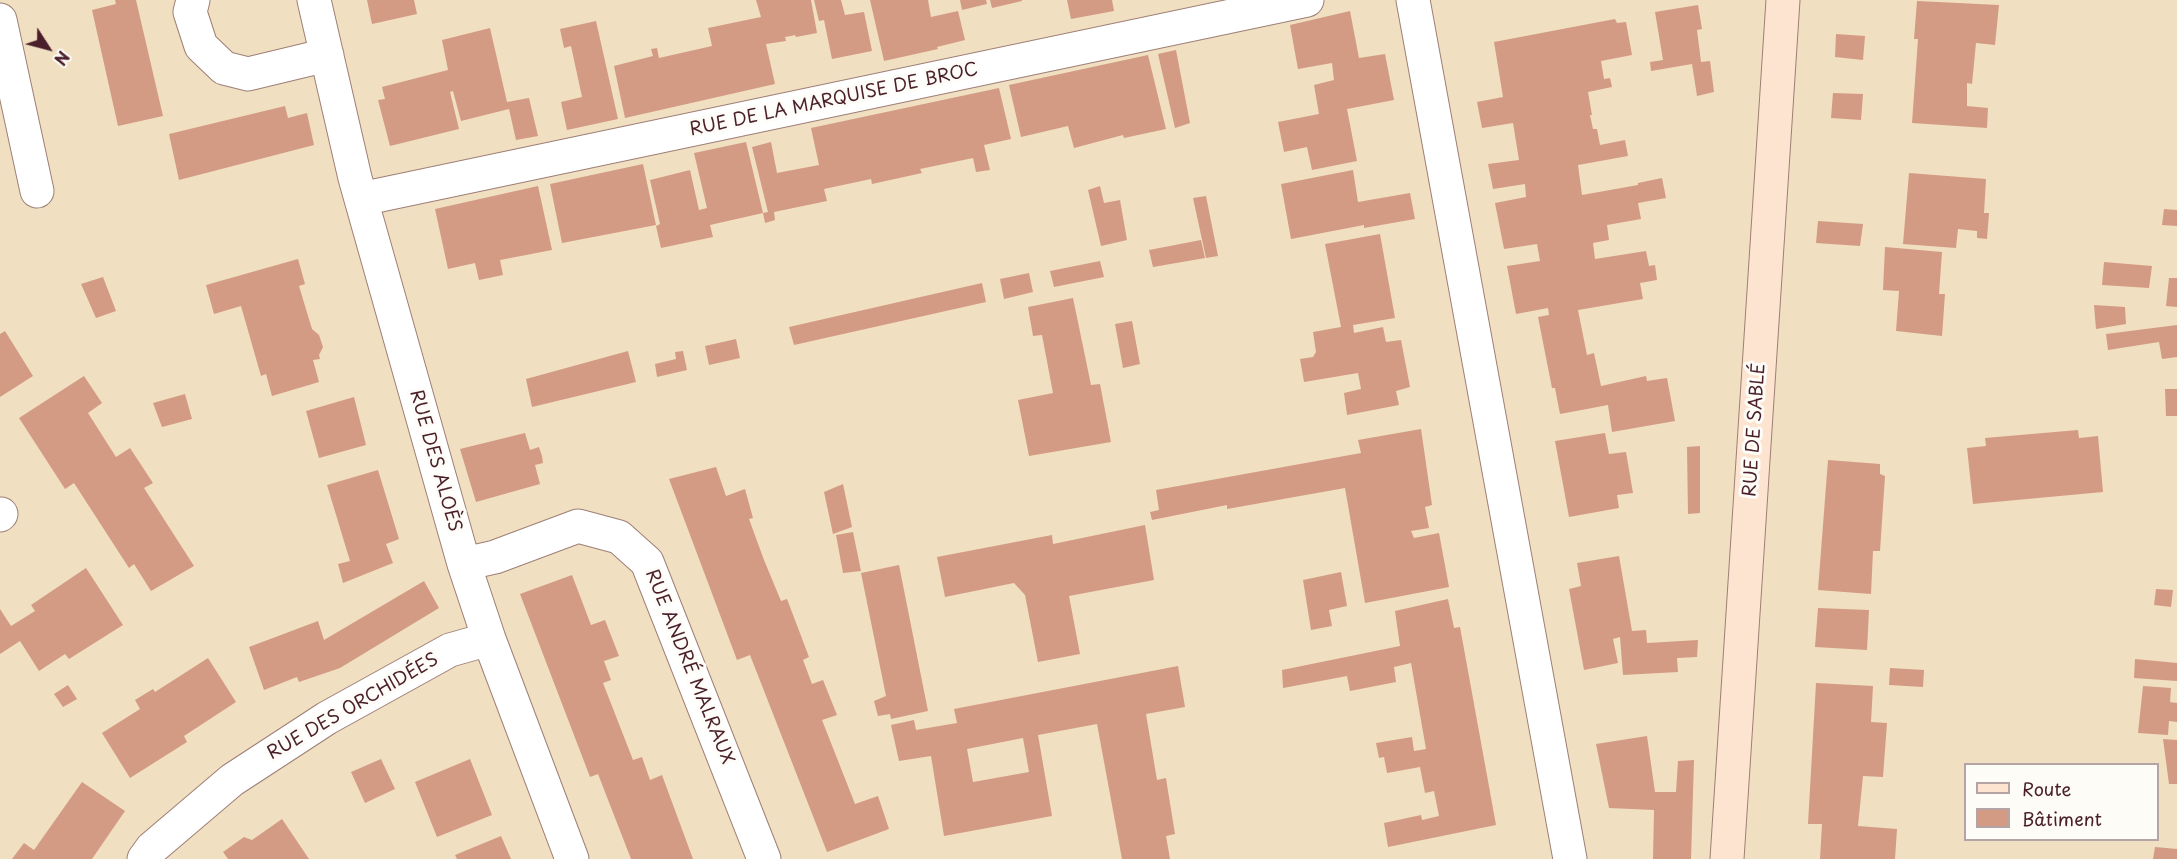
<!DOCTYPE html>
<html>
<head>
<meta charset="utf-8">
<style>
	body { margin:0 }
	#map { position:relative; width:2177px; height:859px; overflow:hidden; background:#f1dfc1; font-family:"Playpen Sans",sans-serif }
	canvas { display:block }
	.legend { position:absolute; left:1964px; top:763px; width:195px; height:78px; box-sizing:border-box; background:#fdfcf7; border:2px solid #b5a4a5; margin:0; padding:8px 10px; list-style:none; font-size:18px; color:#4a1f2b }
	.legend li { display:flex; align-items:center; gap:12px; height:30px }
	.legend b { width:30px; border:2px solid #b5a4a5 }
	.north { position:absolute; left:18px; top:18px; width:60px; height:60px; -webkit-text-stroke:4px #fdfcf7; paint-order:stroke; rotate:126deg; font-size:16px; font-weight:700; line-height:24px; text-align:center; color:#4a1f2b }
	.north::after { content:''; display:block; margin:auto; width:21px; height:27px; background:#4a1f2b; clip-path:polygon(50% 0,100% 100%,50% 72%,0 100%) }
</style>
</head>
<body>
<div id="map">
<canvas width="2177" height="859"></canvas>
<ul class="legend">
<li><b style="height:8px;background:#fde4d1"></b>Route</li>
<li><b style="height:16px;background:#d39b83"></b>Bâtiment</li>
</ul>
<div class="north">N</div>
</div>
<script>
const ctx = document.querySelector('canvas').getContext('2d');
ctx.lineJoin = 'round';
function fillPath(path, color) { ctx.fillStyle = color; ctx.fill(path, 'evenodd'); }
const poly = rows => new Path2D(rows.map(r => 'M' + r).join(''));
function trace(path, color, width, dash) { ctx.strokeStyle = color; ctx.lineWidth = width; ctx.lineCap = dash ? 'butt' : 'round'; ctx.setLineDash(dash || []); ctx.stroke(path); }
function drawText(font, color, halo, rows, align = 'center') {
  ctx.font = font + ' "Playpen Sans",sans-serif'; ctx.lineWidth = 6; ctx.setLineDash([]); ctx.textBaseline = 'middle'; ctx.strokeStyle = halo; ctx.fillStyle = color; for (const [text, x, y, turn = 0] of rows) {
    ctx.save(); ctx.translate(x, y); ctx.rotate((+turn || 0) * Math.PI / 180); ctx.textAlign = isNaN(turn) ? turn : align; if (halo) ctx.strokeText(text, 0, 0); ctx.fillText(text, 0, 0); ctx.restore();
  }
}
const building = poly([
	[115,0,136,0,163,116,118,126,92,10,116,4],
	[367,0,414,0,417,14,372,24],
	[756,0,811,0,817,33,796,37,795,35,791,36,785,37,786,41,766,44,775,84,625,118,614,66,653,56,651,49,657,48,659,58,712,46,708,28,761,17],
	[814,0,841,0,845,15,864,12,872,51,832,59,824,20,819,21],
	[870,0,928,0,931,17,958,11,965,40,937,47,938,49,884,61],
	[960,0,986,0,987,4,962,10],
	[990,0,1022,0,1022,1,992,8],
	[1067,0,1112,0,1114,11,1071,19],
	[1917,1,1999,5,1995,45,1976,43,1972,84,1967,83,1967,106,1988,108,1987,128,1912,123,1918,39,1914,39],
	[1698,5,1702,29,1697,30,1701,62,1710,61,1714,92,1697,96,1692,64,1651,71,1650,62,1663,60,1655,12],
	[1350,11,1359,58,1385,54,1394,100,1347,109,1357,161,1312,170,1307,147,1284,152,1278,122,1319,114,1314,85,1334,80,1332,63,1298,69,1290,25],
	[1615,19,1617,23,1626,22,1632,55,1601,61,1604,79,1610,78,1612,87,1588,92,1592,115,1590,115,1593,129,1597,129,1600,145,1625,140,1628,156,1578,165,1582,195,1638,185,1638,183,1662,178,1666,198,1638,203,1641,219,1607,225,1609,240,1593,243,1595,259,1646,251,1649,266,1655,265,1657,280,1640,283,1643,299,1578,310,1587,355,1594,353,1601,386,1646,376,1647,381,1667,378,1675,421,1612,432,1608,405,1560,414,1555,388,1552,388,1538,317,1549,315,1548,308,1516,314,1507,266,1540,261,1537,244,1504,249,1495,203,1526,197,1525,184,1493,189,1488,164,1519,160,1513,123,1482,128,1477,102,1503,97,1494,42],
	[596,21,618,119,567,130,561,102,582,97,571,46,564,48,560,29],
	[490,28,507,102,529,98,538,136,516,140,509,109,461,121,453,91,450,92,459,129,390,146,378,100,385,99,382,87,448,70,442,40],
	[1836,34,1865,36,1863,60,1835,57],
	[1176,50,1190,123,1175,128,1158,54],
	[1148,55,1166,129,1124,138,1123,135,1074,148,1068,126,1021,137,1009,85],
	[999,88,1011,139,984,145,990,170,976,172,973,158,920,169,922,173,872,184,871,179,824,189,827,201,774,212,775,220,765,223,763,213,768,212,752,147,771,142,777,173,819,165,811,128],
	[1833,93,1863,94,1861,120,1831,118],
	[285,106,288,118,307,113,314,145,179,180,169,134],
	[746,142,763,213,710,225,713,237,661,248,656,226,660,224,650,180,690,170,699,210,707,208,694,153],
	[643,164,656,225,562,243,550,184],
	[1353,170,1358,202,1410,193,1415,219,1364,228,1364,225,1291,239,1281,184],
	[1909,173,1986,179,1984,213,1989,213,1987,239,1977,238,1977,231,1958,229,1956,248,1903,244],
	[538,186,552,250,500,260,503,275,479,280,475,263,448,269,435,209],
	[1100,186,1104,203,1120,200,1127,240,1101,246,1088,190],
	[1206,196,1218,256,1206,258,1193,198],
	[2164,209,2177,210,2177,226,2162,225],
	[1818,221,1863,224,1860,246,1816,243],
	[1380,234,1395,318,1353,325,1354,333,1383,327,1386,342,1401,340,1410,387,1396,391,1399,405,1347,415,1344,393,1361,389,1358,373,1304,382,1300,359,1313,357,1316,352,1313,332,1341,327,1325,244],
	[1201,240,1205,258,1153,267,1149,250],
	[1885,247,1942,252,1939,294,1945,294,1942,336,1896,331,1899,291,1883,290],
	[298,259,305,284,299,286,312,329,319,335,323,347,319,355,320,359,313,360,319,382,272,396,266,374,261,376,241,306,214,314,206,285],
	[1100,261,1104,277,1054,287,1050,271],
	[2104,262,2152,266,2149,288,2102,285],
	[1029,273,1033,292,1004,299,1000,279],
	[103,277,116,311,96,318,81,284],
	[2169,278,2177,278,2177,307,2166,306],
	[982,283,986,302,794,345,789,327],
	[1073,298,1091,385,1100,384,1111,442,1029,456,1018,400,1053,393,1042,335,1033,336,1028,307],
	[2094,305,2125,307,2126,324,2096,329],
	[1132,321,1140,364,1123,368,1115,324],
	[2177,325,2177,357,2162,359,2159,342,2108,350,2106,334],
	[5,331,33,376,0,397,0,334],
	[736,339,740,358,709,365,705,346],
	[628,351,636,382,532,407,526,379],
	[683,351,687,370,657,377,655,364,676,359,675,352],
	[84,376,102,403,88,413,116,457,130,448,153,483,144,488,194,566,151,591,134,564,129,568,74,483,65,489,19,418],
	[2165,389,2177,389,2177,416,2166,416],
	[185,394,192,419,162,427,153,403],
	[354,397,366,445,319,458,306,411],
	[1421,429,1432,505,1425,507,1429,528,1411,531,1414,538,1439,533,1449,587,1365,603,1345,488,1227,509,1227,505,1152,520,1150,512,1159,510,1156,490,1361,453,1358,440],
	[2078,430,2079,438,2098,436,2103,492,1973,504,1967,448,1986,446,1985,438],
	[525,433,530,450,539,447,542,456,543,463,535,465,540,484,476,502,460,449],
	[1605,433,1609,454,1626,452,1633,493,1617,495,1619,508,1569,517,1555,441],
	[1700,446,1700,513,1688,514,1687,447],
	[1828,460,1880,464,1880,474,1885,476,1880,551,1873,551,1871,594,1818,590],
	[716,467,726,496,745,489,753,518,749,519,764,560,781,601,787,599,809,657,803,660,812,684,823,680,837,715,822,720,855,804,878,796,889,829,827,852,750,655,737,660,669,479],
	[378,470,399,539,386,544,393,563,343,583,338,564,350,561,327,485],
	[843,484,852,527,833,534,824,492],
	[1145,525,1154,580,1069,596,1080,654,1038,662,1025,595,1014,583,945,597,937,557,1052,535,1053,544],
	[853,532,861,571,843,573,836,535],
	[1619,556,1632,631,1646,630,1647,643,1698,640,1697,657,1677,658,1678,672,1623,675,1620,637,1613,639,1618,663,1584,670,1569,589,1581,586,1577,563],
	[899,565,928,711,891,719,890,714,878,716,874,701,886,696,861,573],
	[86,568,123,625,69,659,65,654,39,671,20,641,0,654,0,609,11,626,35,611,31,605],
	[1341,572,1347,606,1329,610,1332,626,1311,630,1303,580],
	[572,575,591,625,605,620,619,656,604,661,611,680,603,683,633,760,642,757,650,780,662,775,693,859,631,859,598,774,590,777,520,594],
	[424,581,439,608,340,668,299,682,297,677,264,690,249,647,318,621,324,640],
	[2156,589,2173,590,2171,607,2154,605],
	[1448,599,1454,628,1460,627,1496,825,1388,847,1384,823,1421,815,1422,820,1439,816,1434,791,1425,793,1420,767,1387,773,1384,757,1379,758,1376,743,1412,737,1414,751,1426,749,1411,663,1394,667,1396,682,1350,691,1347,676,1283,688,1282,670,1400,646,1395,611],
	[1818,608,1869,610,1867,650,1815,647],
	[208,658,236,702,184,736,187,742,130,778,102,733,140,709,135,700,153,689,155,692],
	[2135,659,2177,663,2177,681,2134,678],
	[1178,666,1185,707,1146,714,1157,780,1166,778,1168,791,1175,834,1166,836,1170,859,1122,859,1097,724,1038,735,1052,816,944,836,931,756,899,761,891,725,914,720,916,730,957,723,954,709],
	[1023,738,1029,772,973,782,967,749],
	[1890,668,1924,670,1923,687,1889,685],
	[1816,683,1873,686,1871,722,1887,723,1883,777,1863,776,1858,826,1897,829,1895,859,1820,859,1822,824,1808,824],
	[68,685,77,699,63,707,54,694],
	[2143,686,2171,688,2170,702,2177,703,2177,722,2169,721,2168,735,2138,733],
	[1647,736,1655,792,1676,792,1678,761,1694,760,1691,859,1653,859,1654,810,1609,808,1596,744],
	[2163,739,2177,740,2177,784,2169,784],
	[381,759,395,789,365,803,351,772],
	[470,759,492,815,437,837,415,782],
	[82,782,125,811,92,859,12,859,24,843,34,850],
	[282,819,309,859,228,859,223,852,244,837,252,840],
	[501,836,511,859,457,859,455,855],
	[2155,847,2177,849,2177,859,2153,859]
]);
const street = poly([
	[193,0,190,12,201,46,224,68,248,74,327,55],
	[314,0,355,178,464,564,489,639,572,859],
	[1413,0,1570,859],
	[0,20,37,191],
	[361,199,1307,0],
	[0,515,1,514],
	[464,564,495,557,578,526,619,537,647,562,764,859],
	[144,859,152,848,232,780,327,718,450,650,489,639]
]);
const secondary = poly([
	[1727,859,1783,0]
]);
const streetNames = [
	["RUE DE LA MARQUISE DE BROC",834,100,-12],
	["RUE DE SABLÉ",1755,430,-86],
	["RUE DES ALOÈS",435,461,74],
	["RUE ANDRÉ MALRAUX",689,667,68],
	["RUE DES ORCHIDÉES",353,707,-30]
];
fillPath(building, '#d39b83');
trace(street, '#9e7f76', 35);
trace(secondary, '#9e7f76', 35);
trace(street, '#fff', 33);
trace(secondary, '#fde4d1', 33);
drawText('18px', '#4a1f2b', '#fdfcf7', streetNames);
</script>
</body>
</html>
